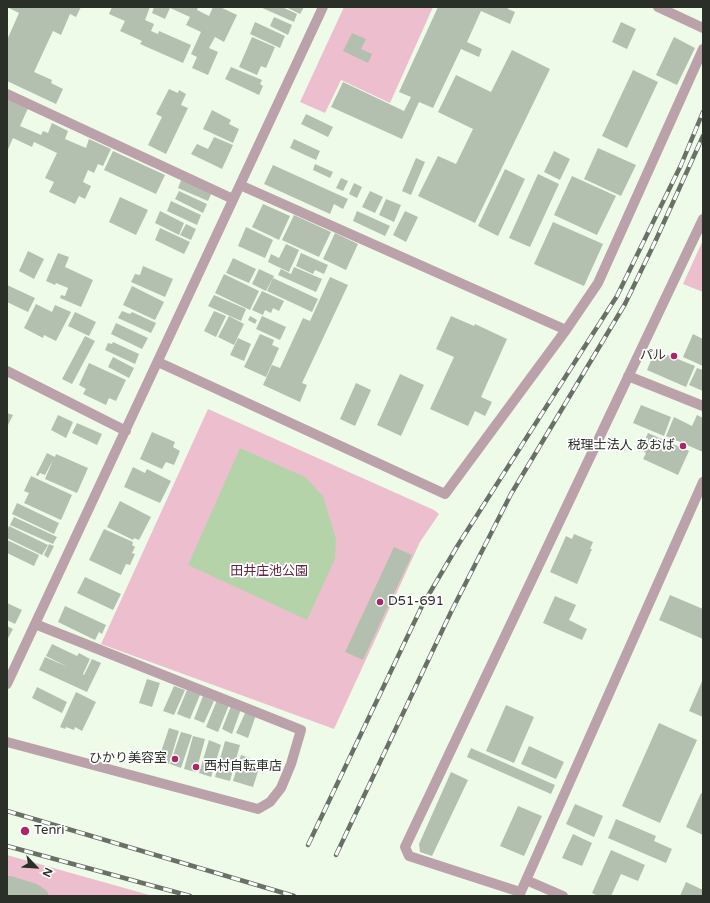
<!DOCTYPE html>
<html>
<head>
<meta charset="utf-8">
<style>
	body { margin:0 }
	#map { position:relative; width:710px; height:903px; overflow:hidden; background:#eefbe9; font-family:"Varela Round",sans-serif }
	canvas { display:block }
	.frame { position:absolute; inset:0; border:8px solid #2a2f28; pointer-events:none }
	.north { position:absolute; left:16px; top:847px; width:40px; height:40px; -webkit-text-stroke:3px #fff; paint-order:stroke; rotate:115deg; font-size:11px; font-weight:700; line-height:16px; text-align:center; color:#2a2f28 }
	.north::after { content:''; display:block; margin:auto; width:14px; height:18px; background:#2a2f28; clip-path:polygon(50% 0,100% 100%,50% 72%,0 100%) }
</style>
</head>
<body>
<div id="map">
<canvas width="710" height="903"></canvas>
<div class="frame"></div>
<div class="north">N</div>
</div>
<script>
const ctx = document.querySelector('canvas').getContext('2d');
ctx.lineJoin = 'round';
function fillPath(path, color) { ctx.fillStyle = color; ctx.fill(path, 'evenodd'); }
const poly = rows => new Path2D(rows.map(r => 'M' + r).join(''));
function trace(path, color, width, dash) { ctx.strokeStyle = color; ctx.lineWidth = width; ctx.lineCap = dash ? 'butt' : 'round'; ctx.setLineDash(dash || []); ctx.stroke(path); }
function drawText(font, color, halo, rows, align = 'center') {
  ctx.font = font + ' "Varela Round","Noto Sans JP",sans-serif'; ctx.lineWidth = 3.5; ctx.setLineDash([]); ctx.textBaseline = 'middle'; ctx.strokeStyle = halo; ctx.fillStyle = color; for (const [text, x, y, turn = 0] of rows) {
    ctx.save(); ctx.translate(x, y); ctx.rotate((+turn || 0) * Math.PI / 180); ctx.textAlign = isNaN(turn) ? turn : align; if (halo) ctx.strokeText(text, 0, 0); ctx.fillText(text, 0, 0); ctx.restore();
  }
}
const green = poly([
	[344,7,433,7,390,103,341,80,325,113,300,102],
	[703,240,703,292,683,284],
	[208,409,434,510,439,514,420,542,334,729,101,644],
	[7,855,153,896,7,896]
]);
const water = poly([
	[240,448,305,477,323,496,336,539,335,559,307,620,188,565]
]);
const building = poly([
	[7,7,81,7,76,17,70,14,61,35,53,31,34,72,52,80,51,83,63,89,56,104,7,81,7,40,19,13],
	[112,7,150,7,145,20,154,24,151,31,158,34,159,31,191,45,183,63,140,44,142,41,120,31,125,21,109,14],
	[154,7,198,7,197,10,209,16,213,7,220,7,237,15,224,42,215,37,209,48,218,52,208,75,192,68,197,57,191,54,201,32,186,25,190,17,170,8,165,19,152,13],
	[260,7,282,7,297,14,294,22],
	[286,7,304,7,300,14],
	[438,7,508,7,508,9,515,12,510,24,481,11,467,42,482,49,479,57,461,49,433,108,419,102,402,139,331,107,343,82,404,111,411,97,399,92],
	[274,17,292,25,288,35,270,26],
	[255,22,285,36,280,48,250,34],
	[621,22,636,29,627,49,612,42],
	[352,33,366,39,361,49,372,54,368,63,343,51],
	[252,37,275,47,266,68,261,66,257,75,239,67],
	[674,37,695,48,677,85,656,75],
	[512,50,550,69,475,223,418,196,438,156,456,164,473,129,438,112,456,75,491,92],
	[231,67,262,80,260,84,263,86,259,95,225,79],
	[633,70,658,82,627,148,602,136],
	[169,89,178,93,179,90,186,94,181,105,188,108,166,154,148,145,162,117,156,114],
	[7,96,29,106,20,126,41,135,43,131,48,133,52,123,68,131,65,139,86,148,89,139,111,149,103,166,98,164,94,173,88,170,83,182,91,186,85,199,79,196,75,204,49,192,54,182,45,178,57,153,34,142,32,147,13,138,7,152],
	[212,110,231,120,229,124,239,129,233,143,203,129],
	[306,114,333,127,328,137,301,124],
	[214,137,233,145,222,169,191,154,197,144,208,149],
	[294,139,320,151,316,160,290,148],
	[598,148,636,165,621,196,584,179],
	[113,151,165,175,156,194,104,170],
	[554,151,570,159,560,180,544,172],
	[416,158,425,162,411,195,402,191],
	[315,164,333,172,330,178,313,170],
	[273,165,348,199,343,209,334,204,330,214,264,184],
	[505,169,525,179,498,236,478,226],
	[538,174,559,184,530,247,509,238],
	[572,176,616,196,597,235,554,215],
	[182,178,212,192,208,201,178,188],
	[341,178,348,181,343,191,336,188],
	[354,183,362,187,357,198,349,194],
	[179,191,207,204,203,213,175,199],
	[370,191,383,197,375,213,362,207],
	[120,197,148,210,136,235,109,222],
	[386,199,401,205,394,222,379,215],
	[171,201,201,215,197,225,167,211],
	[263,204,290,216,279,240,252,227],
	[160,211,184,223,179,235,155,223],
	[357,211,390,226,385,236,353,221],
	[405,211,418,217,406,242,393,235],
	[294,215,331,232,319,257,282,240],
	[553,222,603,244,584,286,534,264],
	[186,224,196,229,191,240,180,235],
	[246,227,273,240,265,258,238,246],
	[160,228,190,242,184,254,155,240],
	[335,233,358,244,346,270,323,259],
	[286,244,299,250,289,272,268,262,271,254,279,258],
	[28,251,44,259,34,279,19,271],
	[58,253,69,257,65,267,93,280,81,307,60,298,61,295,65,296,68,288,56,283,55,285,46,281],
	[301,253,328,265,324,274,315,270,313,274,296,266],
	[233,258,256,269,249,283,226,273],
	[143,266,173,279,165,297,131,282,135,274,140,275],
	[294,267,322,279,316,292,278,275,281,269,291,274],
	[259,269,274,276,266,291,252,284],
	[224,274,259,291,250,310,215,293],
	[330,277,348,285,302,383,307,385,300,402,263,385,272,365,280,368,303,318,310,321],
	[273,278,318,299,312,312,267,291],
	[7,285,35,298,28,312,7,302],
	[132,286,164,302,155,320,123,305],
	[262,291,284,301,279,311,273,308,271,313,265,310,263,315,252,310],
	[214,295,246,309,241,321,208,306],
	[36,304,52,312,55,305,71,312,56,341,44,335,43,338,24,328],
	[122,311,130,314,132,312,156,323,151,333,118,318],
	[214,311,226,316,216,337,204,331],
	[75,312,96,322,89,336,68,326],
	[229,316,244,324,234,345,218,337],
	[250,316,257,320,255,324,248,320],
	[262,316,286,327,280,340,256,329],
	[451,316,474,326,475,324,507,339,481,397,492,402,485,416,475,411,468,426,430,409,454,357,436,349],
	[116,323,148,338,142,349,111,334],
	[260,334,274,340,272,345,279,348,266,377,244,367],
	[693,334,703,339,703,366,683,357],
	[85,336,95,341,72,384,62,379],
	[238,338,251,344,244,361,230,355],
	[113,342,139,354,135,364,105,350,108,343,112,344],
	[655,350,695,366,686,387,647,370],
	[113,357,134,368,129,378,108,367],
	[89,363,126,380,116,401,109,398,106,405,83,394,86,389,79,385],
	[697,368,703,370,703,391,689,385],
	[400,374,424,385,401,436,377,425],
	[356,383,371,390,355,426,340,419],
	[641,405,671,417,664,436,633,423],
	[7,413,13,415,7,427],
	[58,415,73,422,66,438,51,430],
	[697,415,703,418,703,452,666,436,674,417,692,426],
	[77,423,102,434,97,445,72,433],
	[152,432,175,442,173,447,180,451,174,465,166,462,162,469,140,459],
	[648,433,689,451,678,475,643,459,646,453,640,450],
	[47,453,55,457,56,454,88,468,77,493,45,479,53,460,45,475,40,473,38,476,36,475],
	[133,467,145,473,147,469,171,481,160,503,124,487],
	[31,476,72,495,61,520,24,503,29,493,24,491],
	[120,501,151,517,139,540,134,538,133,540,107,527],
	[17,503,59,523,54,534,12,514],
	[14,517,57,537,53,544,10,525],
	[9,526,48,545,42,555,7,538,7,531],
	[104,529,133,542,132,545,135,547,132,553,135,554,130,565,126,564,121,575,89,560],
	[574,534,593,542,590,549,592,549,577,584,550,572,566,536,572,539],
	[7,540,39,555,34,566,7,553],
	[49,544,54,546,48,558,44,555],
	[394,547,412,555,363,660,345,652],
	[85,577,121,594,113,610,77,593],
	[670,595,703,609,703,639,659,620],
	[555,596,576,605,569,620,587,629,582,640,543,623],
	[7,603,22,610,15,624,7,620],
	[65,606,106,625,102,634,99,632,95,640,58,622],
	[7,626,13,629,7,640],
	[52,644,77,656,79,653,90,659,83,674,84,675,92,659,101,663,87,692,39,670,45,657,68,667,46,656],
	[147,679,160,683,152,707,139,703],
	[703,679,703,717,689,711],
	[174,686,185,690,174,715,163,711],
	[37,687,67,702,62,713,32,698],
	[187,690,200,695,190,719,177,714],
	[76,692,96,702,82,731,75,727,74,730,66,727,65,729,60,727],
	[203,696,214,701,204,723,194,719],
	[217,700,229,705,218,732,206,727],
	[506,705,534,717,514,763,486,751],
	[231,706,241,709,232,734,222,729],
	[246,711,256,715,248,738,236,733],
	[659,723,697,740,660,823,622,806],
	[169,728,179,731,169,764,158,761],
	[181,732,192,735,181,768,170,764],
	[193,736,205,739,196,772,184,769],
	[209,740,221,745,211,777,199,773],
	[225,741,240,745,230,781,215,777],
	[529,746,564,762,556,779,521,764],
	[471,748,555,785,551,794,467,757],
	[241,755,261,762,253,787,233,781],
	[451,772,468,780,432,856,420,852,419,844],
	[701,793,703,794,703,835,686,827],
	[575,804,603,816,594,837,566,824],
	[518,806,542,816,524,856,500,846],
	[616,819,656,836,654,841,672,849,666,863,608,838],
	[573,834,592,843,582,866,562,858],
	[611,850,645,865,638,881,621,874,611,896,598,896,592,893],
	[7,876,11,876,37,884,47,891,49,896,7,896],
	[686,882,703,890,703,896,680,896]
]);
const minor = poly([
	[658,7,703,28],
	[7,94,233,199],
	[240,185,566,330],
	[158,362,445,494,566,330,598,283,703,49],
	[7,371,126,431],
	[628,376,703,406],
	[7,684,323,7],
	[7,742,258,809,270,802,281,788,291,764,301,730,35,624],
	[526,880,563,896],
	[520,892,409,856,405,847,703,219],
	[519,896,703,482]
]);
const rail = poly([
	[7,811,294,896],
	[308,845,422,606,458,545,617,296,681,165,703,112],
	[7,846,190,896],
	[336,855,451,612,511,494,625,304,655,242,703,136]
]);
const markers = [
	[674,356,4,"#ad2467"],
	[683,446,4,"#ad2467"],
	[380,602,4,"#ad2467"],
	[175,759,4,"#ad2467"],
	[196,767,4,"#ad2467"],
	[25,831,5,"#ad2467"]
];
const poiNames = [
	["パル",666,356],
	["税理士法人 あおば",675,446],
	["D51-691",388,602,"left"],
	["ひかり美容室",167,759],
	["西村自転車店",204,767,"left"],
	["Tenri",34,831,"left"]
];
const parkNames = [
	["田井庄池公園",269,572]
];
fillPath(green, '#edbfce');
fillPath(water, '#b5d3a8');
fillPath(building, '#b4c0af');
trace(minor, '#bba2aa', 10);
trace(rail, '#697066', 4.5);
trace(rail, '#fff', 3, [9]);
for (const [x, y, r, color] of markers) { const dot = new Path2D(); dot.arc(x, y, r, 0, 2 * Math.PI); ctx.fillStyle = color; ctx.fill(dot); trace(dot, '#fff', 1.5); }
drawText('13px', '#2a2f28', '#fff', poiNames, 'right');
drawText('13px', '#64243f', '#fff', parkNames);
</script>
</body>
</html>
